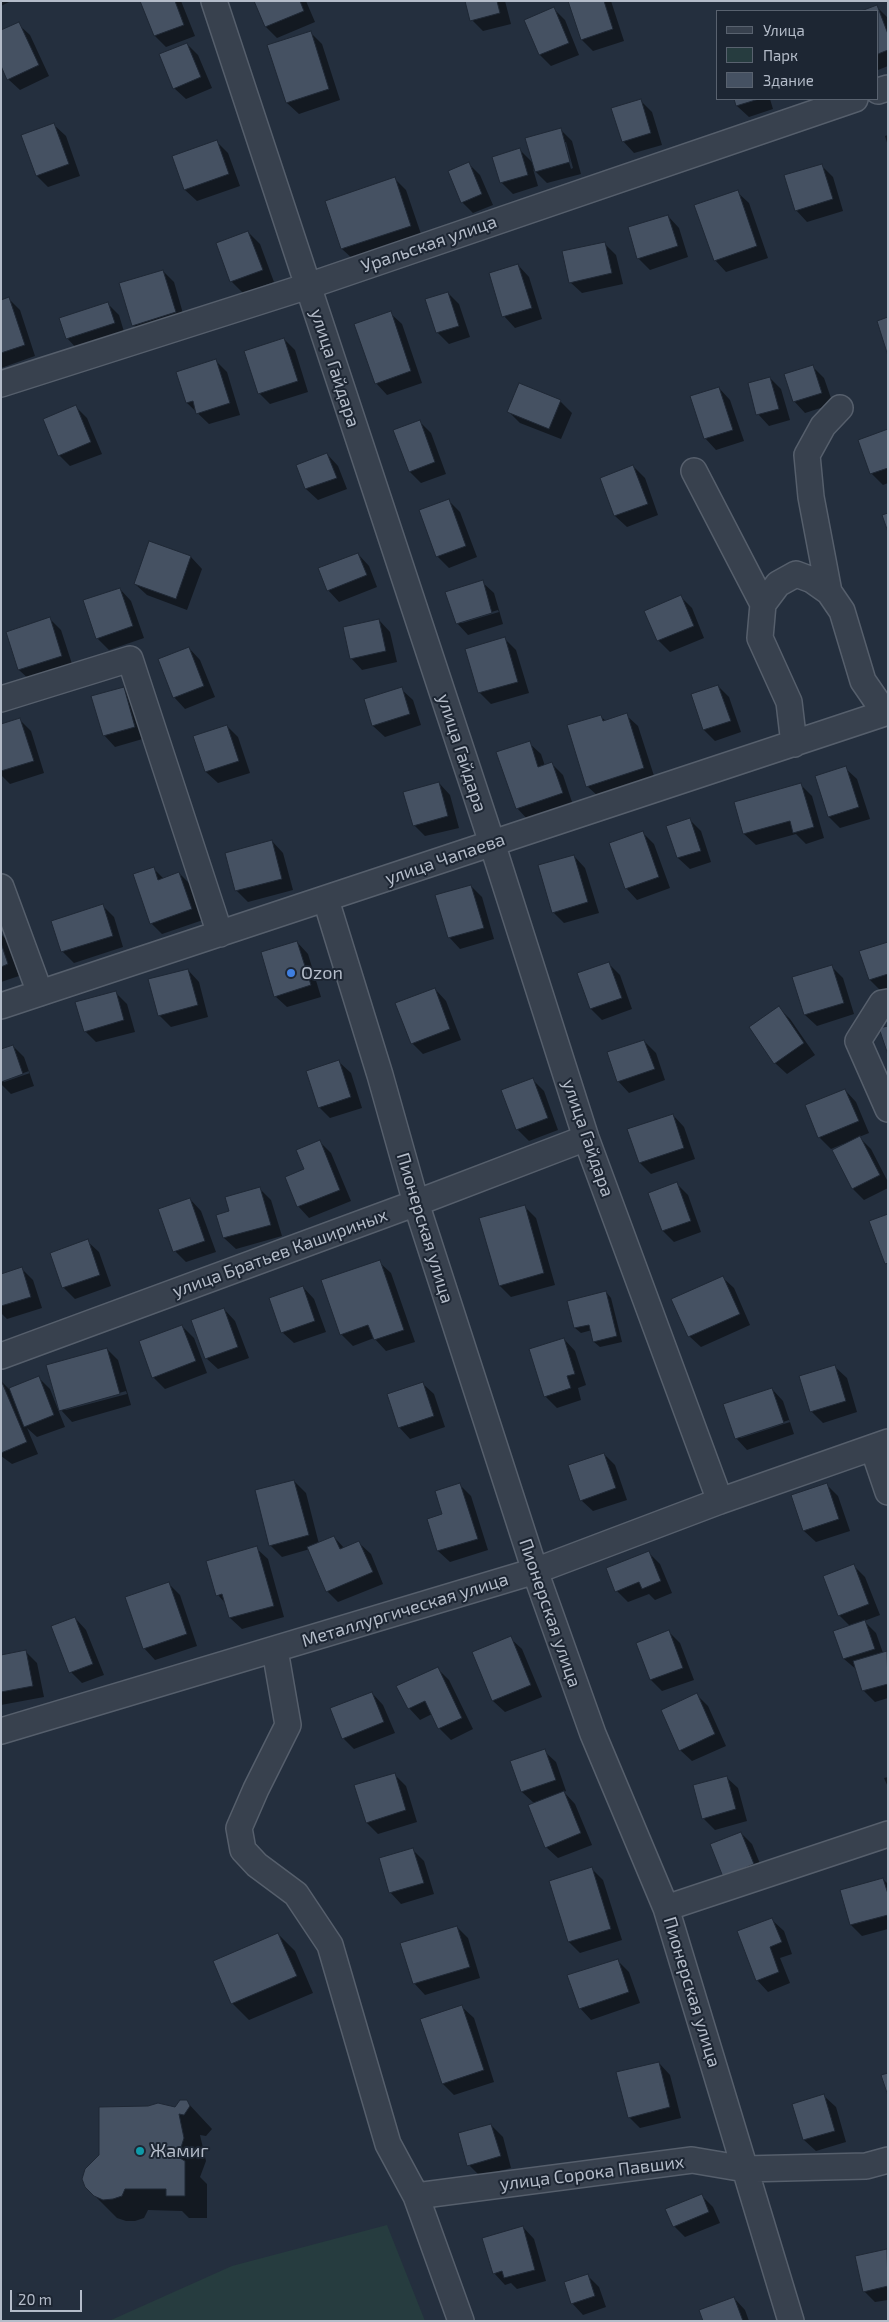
<!DOCTYPE html>
<html>
<head>
<meta charset="utf-8">
<style>
	body { margin:0 }
	#map { position:relative; width:889px; height:2322px; overflow:hidden; background:#242f3e; font-family:"Exo 2",sans-serif }
	canvas { display:block }
	.frame { position:absolute; inset:0; border:2px solid #b4bcc9; pointer-events:none }
	.legend { position:absolute; left:716px; top:10px; width:162px; height:90px; box-sizing:border-box; background:#1d2633; border:1px solid #59626f; margin:0; padding:6px 9px; list-style:none; font-size:15px; color:#b4bcc9 }
	.legend li { display:flex; align-items:center; gap:10px; height:25px }
	.legend b { width:25px; border:1px solid #59626f }
	.scale { position:absolute; left:10px; top:2290px; width:72px; height:22px; box-sizing:border-box; border:2px solid #b4bcc9; border-top:0; padding-left:6px; font-size:15px; line-height:18px; white-space:nowrap; color:#b4bcc9; -webkit-text-stroke:4px #1d2633; paint-order:stroke }
</style>
</head>
<body>
<div id="map">
<canvas width="889" height="2322"></canvas>
<div class="frame"></div>
<ul class="legend">
<li><b style="height:6px;background:#38414e"></b>Улица</li>
<li><b style="height:14px;background:#263c3f"></b>Парк</li>
<li><b style="height:14px;background:#455162"></b>Здание</li>
</ul>
<div class="scale">20 m</div>
</div>
<script>
const ctx = document.querySelector('canvas').getContext('2d');
ctx.lineJoin = 'round';
function fillPath(path, color) { ctx.fillStyle = color; ctx.fill(path, 'evenodd'); }
const poly = rows => new Path2D(rows.map(r => 'M' + r).join(''));
function trace(path, color, width, dash) { ctx.strokeStyle = color; ctx.lineWidth = width; ctx.lineCap = dash ? 'butt' : 'round'; ctx.setLineDash(dash || []); ctx.stroke(path); }
function drawText(font, color, halo, rows, align = 'center') {
  ctx.font = font + ' "Exo 2",sans-serif'; ctx.lineWidth = 4; ctx.setLineDash([]); ctx.textBaseline = 'middle'; ctx.strokeStyle = halo; ctx.fillStyle = color; for (const [text, x, y, turn = 0] of rows) {
    ctx.save(); ctx.translate(x, y); ctx.rotate((+turn || 0) * Math.PI / 180); ctx.textAlign = isNaN(turn) ? turn : align; if (halo) ctx.strokeText(text, 0, 0); ctx.fillText(text, 0, 0); ctx.restore();
  }
}
const green = poly([
	[387,2225,425,2321,109,2321,232,2266]
]);
const shadow = poly([
	[1,1,11,1,1,6],
	[141,1,181,1,195,36,166,47,155,36],
	[255,1,306,1,315,22,277,38,266,27],
	[466,1,505,1,511,24,483,31,472,20],
	[569,1,611,1,624,41,593,51,582,40],
	[877,7,888,18,888,66,878,70,878,11,864,11],
	[554,9,565,20,579,55,551,66,540,55],
	[18,24,30,35,49,76,20,90,8,79],
	[310,32,322,44,340,100,299,114,287,103,269,46],
	[187,44,198,55,212,88,186,99,174,88],
	[735,99,770,99,773,109,749,117,737,106],
	[641,101,652,112,662,145,634,153,623,141],
	[54,125,66,136,80,176,48,187,37,176],
	[561,130,572,141,581,174,547,183,533,169,538,186,513,194,501,182,520,150,534,164],
	[563,142,566,142,573,168,571,169],
	[888,135,888,146,885,136],
	[217,142,228,153,240,186,197,201,185,190,174,157],
	[469,164,480,175,493,205,473,213,462,202],
	[822,166,833,177,843,211,807,222,796,210],
	[395,179,406,190,422,237,354,260,342,249],
	[737,192,749,203,768,258,726,272,715,260],
	[668,216,679,228,688,257,650,270,638,258],
	[248,232,260,244,274,282,243,293,232,282,217,244],
	[605,244,616,255,623,284,582,293,570,282],
	[518,265,529,277,542,319,515,328,504,316],
	[163,271,174,282,186,324,144,336,133,325],
	[448,293,459,304,470,337,449,344,437,332],
	[9,299,20,310,35,356,1,368,1,301],
	[107,303,119,315,125,335,78,350,67,338],
	[390,313,402,324,422,383,387,395,376,383],
	[284,339,295,350,308,392,270,404,259,393],
	[216,361,227,372,240,415,209,424,187,403],
	[813,367,824,378,833,404,805,413,794,401],
	[770,378,781,389,790,420,769,426,758,414],
	[719,388,730,400,744,441,716,450,705,438],
	[560,401,572,413,561,439,520,423,508,411],
	[76,407,87,418,102,454,70,466,59,455],
	[419,421,431,433,446,474,421,483,410,472],
	[888,431,888,483,883,485,871,473],
	[327,454,338,466,347,489,318,500,306,489,298,465],
	[633,466,645,478,658,515,627,527,615,516,601,478],
	[449,501,460,512,477,557,449,568,437,556],
	[150,543,191,557,202,569,187,610,147,595,135,584],
	[358,554,369,566,377,587,339,602,328,590],
	[482,582,494,593,503,624,468,635,457,623],
	[498,610,499,612,462,623,462,621],
	[120,589,131,601,144,638,109,650,97,638],
	[681,597,692,608,704,638,670,652,658,640],
	[50,619,61,630,73,667,31,681,19,670,7,632],
	[379,620,390,632,397,662,362,670,351,658],
	[505,639,516,650,529,693,491,704,479,692],
	[189,648,200,660,215,697,185,709,174,697],
	[718,686,729,697,741,732,715,741,704,730],
	[123,688,135,700,146,738,115,747,104,735],
	[401,689,413,700,421,725,385,737,373,726,365,700],
	[626,715,638,726,655,779,599,797,587,786,600,716,606,721],
	[20,720,31,731,44,773,10,784,1,775,1,725],
	[227,726,238,737,250,773,218,783,206,772,195,737],
	[529,743,541,754,545,766,552,764,563,775,573,805,528,820,517,808],
	[845,768,857,779,870,819,840,828,829,817,816,777],
	[439,783,450,795,459,828,425,836,414,825],
	[801,785,812,796,824,838,806,844,796,834,756,845,744,834,735,803],
	[690,820,701,831,711,862,690,869,678,858],
	[643,833,654,844,670,888,637,900,626,888],
	[272,841,283,853,293,890,248,902,236,890],
	[574,856,585,868,599,913,564,923,553,912],
	[153,868,164,879,179,873,191,885,203,920,162,934,151,923],
	[471,886,482,897,494,939,460,949,449,937],
	[103,906,114,917,123,947,74,963,62,951],
	[1,934,7,940,19,976,1,982],
	[297,942,308,954,321,997,287,1007,275,996],
	[888,943,888,989,881,991,870,980],
	[608,963,620,975,632,1009,602,1020,591,1009,578,974],
	[831,966,843,978,854,1014,817,1026,805,1015,794,978],
	[188,970,199,982,208,1017,171,1027,159,1015],
	[435,989,446,1001,461,1040,423,1054,412,1043],
	[115,992,127,1004,135,1032,96,1042,85,1031],
	[779,1008,790,1019,815,1055,787,1074,775,1063],
	[644,1041,656,1053,665,1080,629,1093,618,1081],
	[13,1046,24,1057,34,1086,11,1094,1,1084,1,1050],
	[29,1071,30,1073,4,1082,4,1080],
	[339,1062,351,1073,362,1108,330,1118,319,1107],
	[533,1080,544,1091,558,1130,529,1141,517,1129],
	[845,1090,856,1102,869,1133,859,1137,871,1149,888,1182,888,1188,864,1200,853,1189,843,1144,831,1149,819,1137],
	[673,1115,684,1127,695,1159,651,1174,640,1163],
	[320,1142,331,1153,351,1201,309,1218,298,1206,306,1170],
	[677,1184,688,1195,701,1232,674,1242,663,1231],
	[260,1189,271,1200,282,1236,236,1249,224,1238,218,1216,231,1212],
	[190,1199,201,1211,216,1252,186,1262,175,1251],
	[524,1206,536,1218,555,1285,511,1297,500,1286,481,1219],
	[87,1241,99,1252,111,1286,75,1299,63,1287],
	[379,1262,391,1273,415,1342,386,1351,374,1338,353,1346,341,1334],
	[22,1269,33,1280,42,1308,7,1319,1,1313,1,1275],
	[722,1277,734,1288,750,1325,701,1347,689,1336],
	[303,1287,314,1299,326,1332,294,1343,282,1332],
	[606,1292,611,1298,622,1342,600,1347,594,1342,592,1330,581,1333,575,1328],
	[224,1309,235,1321,249,1358,218,1369,206,1358],
	[182,1326,194,1338,207,1373,165,1389,153,1377],
	[564,1339,575,1351,586,1385,578,1388,581,1400,557,1408,545,1396],
	[107,1349,118,1360,131,1405,72,1422,61,1410],
	[126,1391,127,1394,66,1410,66,1408],
	[835,1367,847,1378,857,1412,823,1423,811,1411],
	[39,1378,50,1389,65,1427,37,1437,27,1428,38,1454,12,1464,1,1456,1,1381,9,1389],
	[422,1383,434,1394,445,1427,410,1439,399,1427],
	[772,1389,783,1401,794,1434,747,1450,736,1438],
	[789,1420,790,1422,741,1438,741,1436],
	[604,1454,615,1465,627,1500,593,1511,581,1500],
	[294,1481,306,1493,319,1544,334,1537,345,1549,359,1543,371,1554,383,1584,338,1602,327,1591,310,1549,282,1557,270,1545],
	[460,1485,471,1496,488,1550,450,1562,438,1551,428,1519,444,1514],
	[827,1485,838,1496,850,1531,816,1542,804,1531,793,1496],
	[256,1548,268,1559,284,1617,242,1629,230,1618,226,1604,218,1595],
	[649,1553,660,1564,672,1593,655,1600,649,1594,628,1602,617,1591],
	[854,1566,865,1577,880,1615,864,1621,876,1633,883,1653,888,1654,888,1698,875,1702,864,1691,857,1670,844,1659,835,1632,851,1627,839,1615],
	[169,1584,180,1595,197,1646,155,1660,144,1648],
	[75,1618,86,1630,104,1675,82,1683,71,1672],
	[669,1632,680,1643,694,1680,662,1691,651,1680,638,1643],
	[510,1638,522,1649,542,1697,505,1712,493,1701,473,1653],
	[26,1652,37,1663,44,1697,1,1705,1,1656],
	[437,1668,449,1680,473,1729,451,1740,439,1728,432,1714,420,1720,409,1708],
	[372,1693,383,1705,395,1733,354,1749,343,1738],
	[697,1695,708,1706,726,1746,692,1761,680,1750],
	[544,1751,556,1762,566,1791,564,1792,575,1804,592,1845,558,1858,546,1847,535,1804,522,1792,512,1762],
	[395,1775,406,1786,417,1822,378,1834,367,1823],
	[726,1777,738,1788,747,1821,715,1830,703,1818],
	[888,1777,888,1787,884,1778],
	[741,1833,752,1844,765,1876,724,1876],
	[413,1850,424,1861,434,1894,401,1904,390,1892],
	[592,1869,603,1880,622,1940,580,1953,569,1942],
	[883,1879,888,1884,888,1929,862,1936,851,1925],
	[772,1920,784,1931,792,1954,780,1958,790,1983,768,1992,757,1980],
	[457,1927,468,1938,480,1978,425,1995,414,1983],
	[278,1934,295,1951,313,1993,249,2020,232,2003,214,1962],
	[617,1960,629,1972,640,2003,591,2020,580,2008],
	[462,2007,474,2018,494,2082,454,2095,443,2084],
	[659,2063,670,2075,681,2118,640,2128,629,2117],
	[824,2096,836,2107,846,2142,816,2151,804,2140],
	[186,2101,212,2129,206,2136,200,2135,206,2161,200,2177,207,2184,207,2218,189,2218,182,2211,148,2210,144,2218,135,2221,126,2221,117,2218,86,2187,175,2109],
	[491,2125,503,2137,511,2168,480,2176,469,2165],
	[701,2195,713,2207,720,2223,685,2237,674,2226],
	[523,2227,534,2239,546,2281,517,2289,511,2283,505,2285,494,2273],
	[886,2250,888,2300,875,2302,864,2291],
	[588,2276,599,2287,606,2307,583,2315,572,2303],
	[734,2298,745,2310,749,2321,704,2321]
]);
const building = poly([
	[140,1,175,1,184,25,154,36,140,1],
	[254,1,300,1,304,11,265,27,254,1],
	[465,1,497,1,500,13,470,21,465,1],
	[568,1,604,1,613,29,581,40,568,1],
	[877,5,888,34,888,50,878,54,878,11,861,11,877,5],
	[554,7,569,43,539,55,524,20,554,7],
	[19,22,39,65,7,80,1,66,1,30,19,22],
	[311,31,329,89,286,103,267,45,311,31],
	[187,43,201,77,173,89,159,54,187,43],
	[641,99,651,133,622,142,611,108,641,99],
	[734,99,759,99,736,106,734,99],
	[54,123,69,164,36,176,21,135,54,123],
	[561,128,570,162,535,172,525,138,561,128],
	[217,140,229,174,184,190,172,156,217,140],
	[520,148,528,175,500,183,492,157,520,148],
	[469,162,482,194,461,203,448,171,469,162],
	[822,164,833,199,795,211,784,175,822,164],
	[395,177,411,226,341,249,325,201,395,177],
	[738,190,757,246,714,261,694,205,738,190],
	[668,215,678,246,637,259,628,227,668,215],
	[248,231,263,270,230,282,216,243,248,231],
	[605,242,612,273,569,283,562,251,605,242],
	[518,264,532,308,502,317,489,273,518,264],
	[163,270,176,312,132,326,119,283,163,270],
	[448,292,459,326,436,333,425,299,448,292],
	[9,297,25,345,1,353,1,300,9,297],
	[108,302,115,323,66,339,59,318,108,302],
	[391,311,411,371,375,384,354,324,391,311],
	[888,317,888,356,877,321,888,317],
	[284,338,298,381,258,394,244,351,284,338],
	[216,359,230,403,196,414,193,401,186,403,176,372,216,359],
	[813,365,822,393,793,402,784,374,813,365],
	[770,377,779,409,756,415,748,383,770,377],
	[519,383,561,400,549,429,507,412,519,383],
	[719,387,733,430,704,439,690,396,719,387],
	[76,405,91,442,58,456,43,419,76,405],
	[420,420,435,462,409,472,393,430,420,420],
	[888,429,888,468,870,474,858,440,888,429],
	[327,453,337,478,305,489,296,465,327,453],
	[633,465,648,504,614,516,600,478,633,465],
	[449,499,466,546,436,557,419,510,449,499],
	[888,513,888,532,882,515,888,513],
	[149,541,191,556,176,599,134,584,149,541],
	[358,553,367,575,327,591,318,568,358,553],
	[483,580,492,613,456,624,445,592,483,580],
	[120,588,133,626,96,639,83,600,120,588],
	[681,595,694,626,657,641,644,611,681,595],
	[50,617,62,656,18,670,6,632,50,617],
	[379,619,386,651,350,659,343,627,379,619],
	[505,637,518,682,478,693,465,649,505,637],
	[189,647,204,686,173,698,158,659,189,647],
	[718,685,731,721,703,730,691,694,718,685],
	[124,687,135,727,103,736,91,696,124,687],
	[402,687,410,714,372,726,364,699,402,687],
	[627,713,644,768,586,787,567,725,601,715,603,721,627,713],
	[20,718,34,761,1,771,1,724,20,718],
	[227,725,239,761,205,772,193,736,227,725],
	[530,741,538,767,552,762,563,793,516,809,496,752,530,741],
	[846,766,859,807,828,817,815,776,846,766],
	[439,782,448,816,413,826,403,792,439,782],
	[801,783,814,827,793,833,790,821,743,834,734,802,801,783],
	[690,818,701,851,677,858,666,826,690,818],
	[643,831,659,877,625,889,609,843,643,831],
	[272,840,282,879,235,891,225,853,272,840],
	[574,855,588,902,552,913,538,865,574,855],
	[154,867,158,880,179,872,192,909,150,924,133,874,154,867],
	[471,885,484,928,448,938,435,895,471,885],
	[103,904,113,936,61,952,51,921,103,904],
	[297,941,311,985,274,997,261,952,297,941],
	[888,942,888,974,869,980,859,951,888,942],
	[1,943,8,964,1,967,1,943],
	[609,962,622,998,590,1009,577,973,609,962],
	[832,965,844,1003,804,1015,792,977,832,965],
	[188,969,198,1005,158,1016,148,979,188,969],
	[435,988,450,1029,411,1044,395,1003,435,988],
	[116,991,124,1020,84,1032,75,1002,116,991],
	[779,1006,804,1043,774,1064,749,1027,779,1006],
	[888,1026,888,1055,879,1028,888,1026],
	[644,1040,655,1069,617,1082,607,1052,644,1040],
	[13,1045,23,1074,1,1082,1,1049,13,1045],
	[339,1060,351,1097,318,1108,306,1071,339,1060],
	[533,1078,548,1118,516,1130,501,1090,533,1078],
	[845,1089,859,1121,818,1138,805,1105,845,1089],
	[673,1114,684,1148,639,1163,627,1129,673,1114],
	[860,1136,880,1175,852,1189,832,1150,860,1136],
	[320,1140,340,1190,297,1207,285,1177,304,1169,296,1150,320,1140],
	[677,1182,691,1221,662,1231,648,1193,677,1182],
	[260,1187,271,1225,223,1238,216,1215,229,1211,225,1197,260,1187],
	[190,1198,205,1241,173,1252,158,1209,190,1198],
	[525,1205,544,1273,499,1286,479,1218,525,1205],
	[888,1214,888,1263,885,1264,869,1221,888,1214],
	[88,1239,100,1275,62,1288,50,1253,88,1239],
	[380,1260,404,1330,374,1340,368,1325,340,1335,321,1280,380,1260],
	[22,1267,31,1297,1,1306,1,1274,22,1267],
	[723,1276,740,1314,688,1337,671,1299,723,1276],
	[303,1286,315,1321,281,1333,269,1298,303,1286],
	[606,1291,617,1336,593,1342,589,1325,574,1328,567,1301,606,1291],
	[224,1308,238,1347,205,1359,191,1320,224,1308],
	[182,1325,196,1361,152,1378,139,1341,182,1325],
	[564,1338,575,1374,567,1376,571,1388,544,1397,529,1349,564,1338],
	[107,1348,120,1394,59,1411,46,1365,107,1348],
	[835,1365,846,1401,810,1412,799,1376,835,1365],
	[39,1376,54,1415,24,1427,9,1388,39,1376],
	[1,1380,27,1442,1,1453,1,1380],
	[423,1382,434,1416,398,1428,387,1394,423,1382],
	[772,1388,784,1423,735,1439,723,1404,772,1388],
	[604,1453,616,1488,580,1501,568,1465,604,1453],
	[294,1480,309,1535,269,1546,255,1490,294,1480],
	[460,1483,478,1539,437,1551,427,1519,442,1514,435,1491,460,1483],
	[827,1483,839,1519,803,1531,791,1495,827,1483],
	[334,1536,340,1549,359,1541,373,1572,326,1592,307,1547,334,1536],
	[257,1546,274,1606,229,1618,222,1594,216,1596,206,1561,257,1546],
	[649,1551,661,1581,642,1589,639,1582,615,1592,606,1568,649,1551],
	[854,1564,869,1604,838,1616,823,1576,854,1564],
	[169,1582,187,1634,143,1649,125,1597,169,1582],
	[75,1617,93,1664,69,1673,51,1626,75,1617],
	[865,1620,875,1649,843,1659,833,1631,865,1620],
	[669,1630,683,1668,650,1680,636,1643,669,1630],
	[511,1636,531,1685,492,1701,472,1652,511,1636],
	[26,1650,33,1686,1,1692,1,1655,26,1650],
	[887,1651,888,1684,862,1691,853,1661,887,1651],
	[438,1667,462,1718,438,1729,425,1701,408,1709,396,1686,438,1667],
	[372,1692,384,1722,342,1739,330,1708,372,1692],
	[697,1693,715,1734,679,1751,661,1710,697,1693],
	[545,1749,556,1780,521,1792,510,1761,545,1749],
	[395,1773,406,1810,366,1823,354,1785,395,1773],
	[727,1776,736,1809,702,1819,693,1785,727,1776],
	[564,1791,581,1833,545,1848,528,1805,564,1791],
	[741,1832,754,1864,723,1877,710,1844,741,1832],
	[413,1848,424,1883,389,1893,379,1858,413,1848],
	[592,1867,611,1929,568,1942,549,1881,592,1867],
	[883,1878,888,1894,888,1915,850,1925,840,1890,883,1878],
	[772,1918,782,1942,770,1947,779,1972,756,1981,737,1931,772,1918],
	[457,1926,470,1967,413,1984,400,1943,457,1926],
	[278,1933,297,1976,231,2004,213,1961,278,1933],
	[618,1959,629,1992,579,2009,567,1975,618,1959],
	[462,2005,484,2070,442,2084,420,2019,462,2005],
	[659,2062,670,2107,628,2118,616,2072,659,2062],
	[888,2073,888,2096,881,2075,888,2073],
	[824,2094,835,2131,803,2140,792,2104,824,2094],
	[180,2100,187,2100,190,2106,184,2115,179,2114,184,2138,178,2157,185,2161,185,2196,166,2196,166,2189,125,2189,122,2196,113,2199,103,2200,94,2196,85,2187,82,2179,85,2169,99,2155,99,2107,148,2106,158,2103,175,2107,180,2100],
	[491,2124,501,2156,467,2166,458,2133,491,2124],
	[702,2194,709,2212,673,2227,665,2209,702,2194],
	[523,2226,535,2270,504,2278,502,2271,493,2274,482,2238,523,2226],
	[887,2249,888,2286,863,2292,855,2256,887,2249],
	[588,2274,595,2296,571,2304,564,2282,588,2274],
	[734,2297,743,2321,703,2321,699,2310,734,2297]
]);
const minor = poly([
	[214,1,492,843,586,1138,720,1501],
	[878,91,888,88],
	[1,384,308,286,855,99],
	[694,471,763,604],
	[829,592,811,497,807,455,823,426,840,408],
	[1,699,130,659,220,934],
	[794,744,789,702,760,638,763,604,778,584,796,574,812,580,829,592,842,611,863,681,885,713],
	[1,887,40,993],
	[326,900,380,1075,416,1203,535,1571,593,1734,666,1908,791,2321],
	[888,1002,882,1003,858,1041,888,1109],
	[1,1006,888,712],
	[1,1356,416,1203,586,1138],
	[873,1448,888,1492],
	[275,1650,288,1725,256,1789,239,1828,243,1850,257,1865,296,1894,330,1945,388,2144,416,2196,461,2321],
	[1,1731,535,1571,720,1501,888,1442],
	[666,1908,888,1834],
	[416,2196,692,2160,745,2169,866,2166,888,2160]
]);
const markers = [
	[291,973,5,"#3f7fe0"],
	[140,2151,5,"#0f9aa8"]
];
const streetNames = [
	["Уральская улица",429,244,-19],
	["улица Гайдара",335,368,72],
	["улица Гайдара",462,753,72],
	["улица Чапаева",445,859,-19],
	["улица Гайдара",588,1138,71],
	["Пионерская улица",425,1228,73],
	["улица Братьев Кашириных",280,1253,-20],
	["Металлургическая улица",405,1610,-17],
	["Пионерская улица",550,1613,71],
	["Пионерская улица",692,1992,73],
	["улица Сорока Павших",592,2173,-7]
];
const poiNames = [
	["Ozon",301,973],
	["Жамиг",150,2151]
];
fillPath(green, '#263c3f');
fillPath(shadow, '#0007');
fillPath(building, '#455162');
trace(building, '#1f2835', 1);
trace(minor, '#565f6c', 28);
trace(minor, '#38414e', 25);
for (const [x, y, r, color] of markers) { const dot = new Path2D(); dot.arc(x, y, r, 0, 2 * Math.PI); ctx.fillStyle = color; ctx.fill(dot); trace(dot, '#1d2633', 2); }
drawText('18px', '#b4bcc9', '#1d2633', streetNames);
drawText('18px', '#b4bcc9', '#1d2633', poiNames, 'left');
</script>
</body>
</html>
